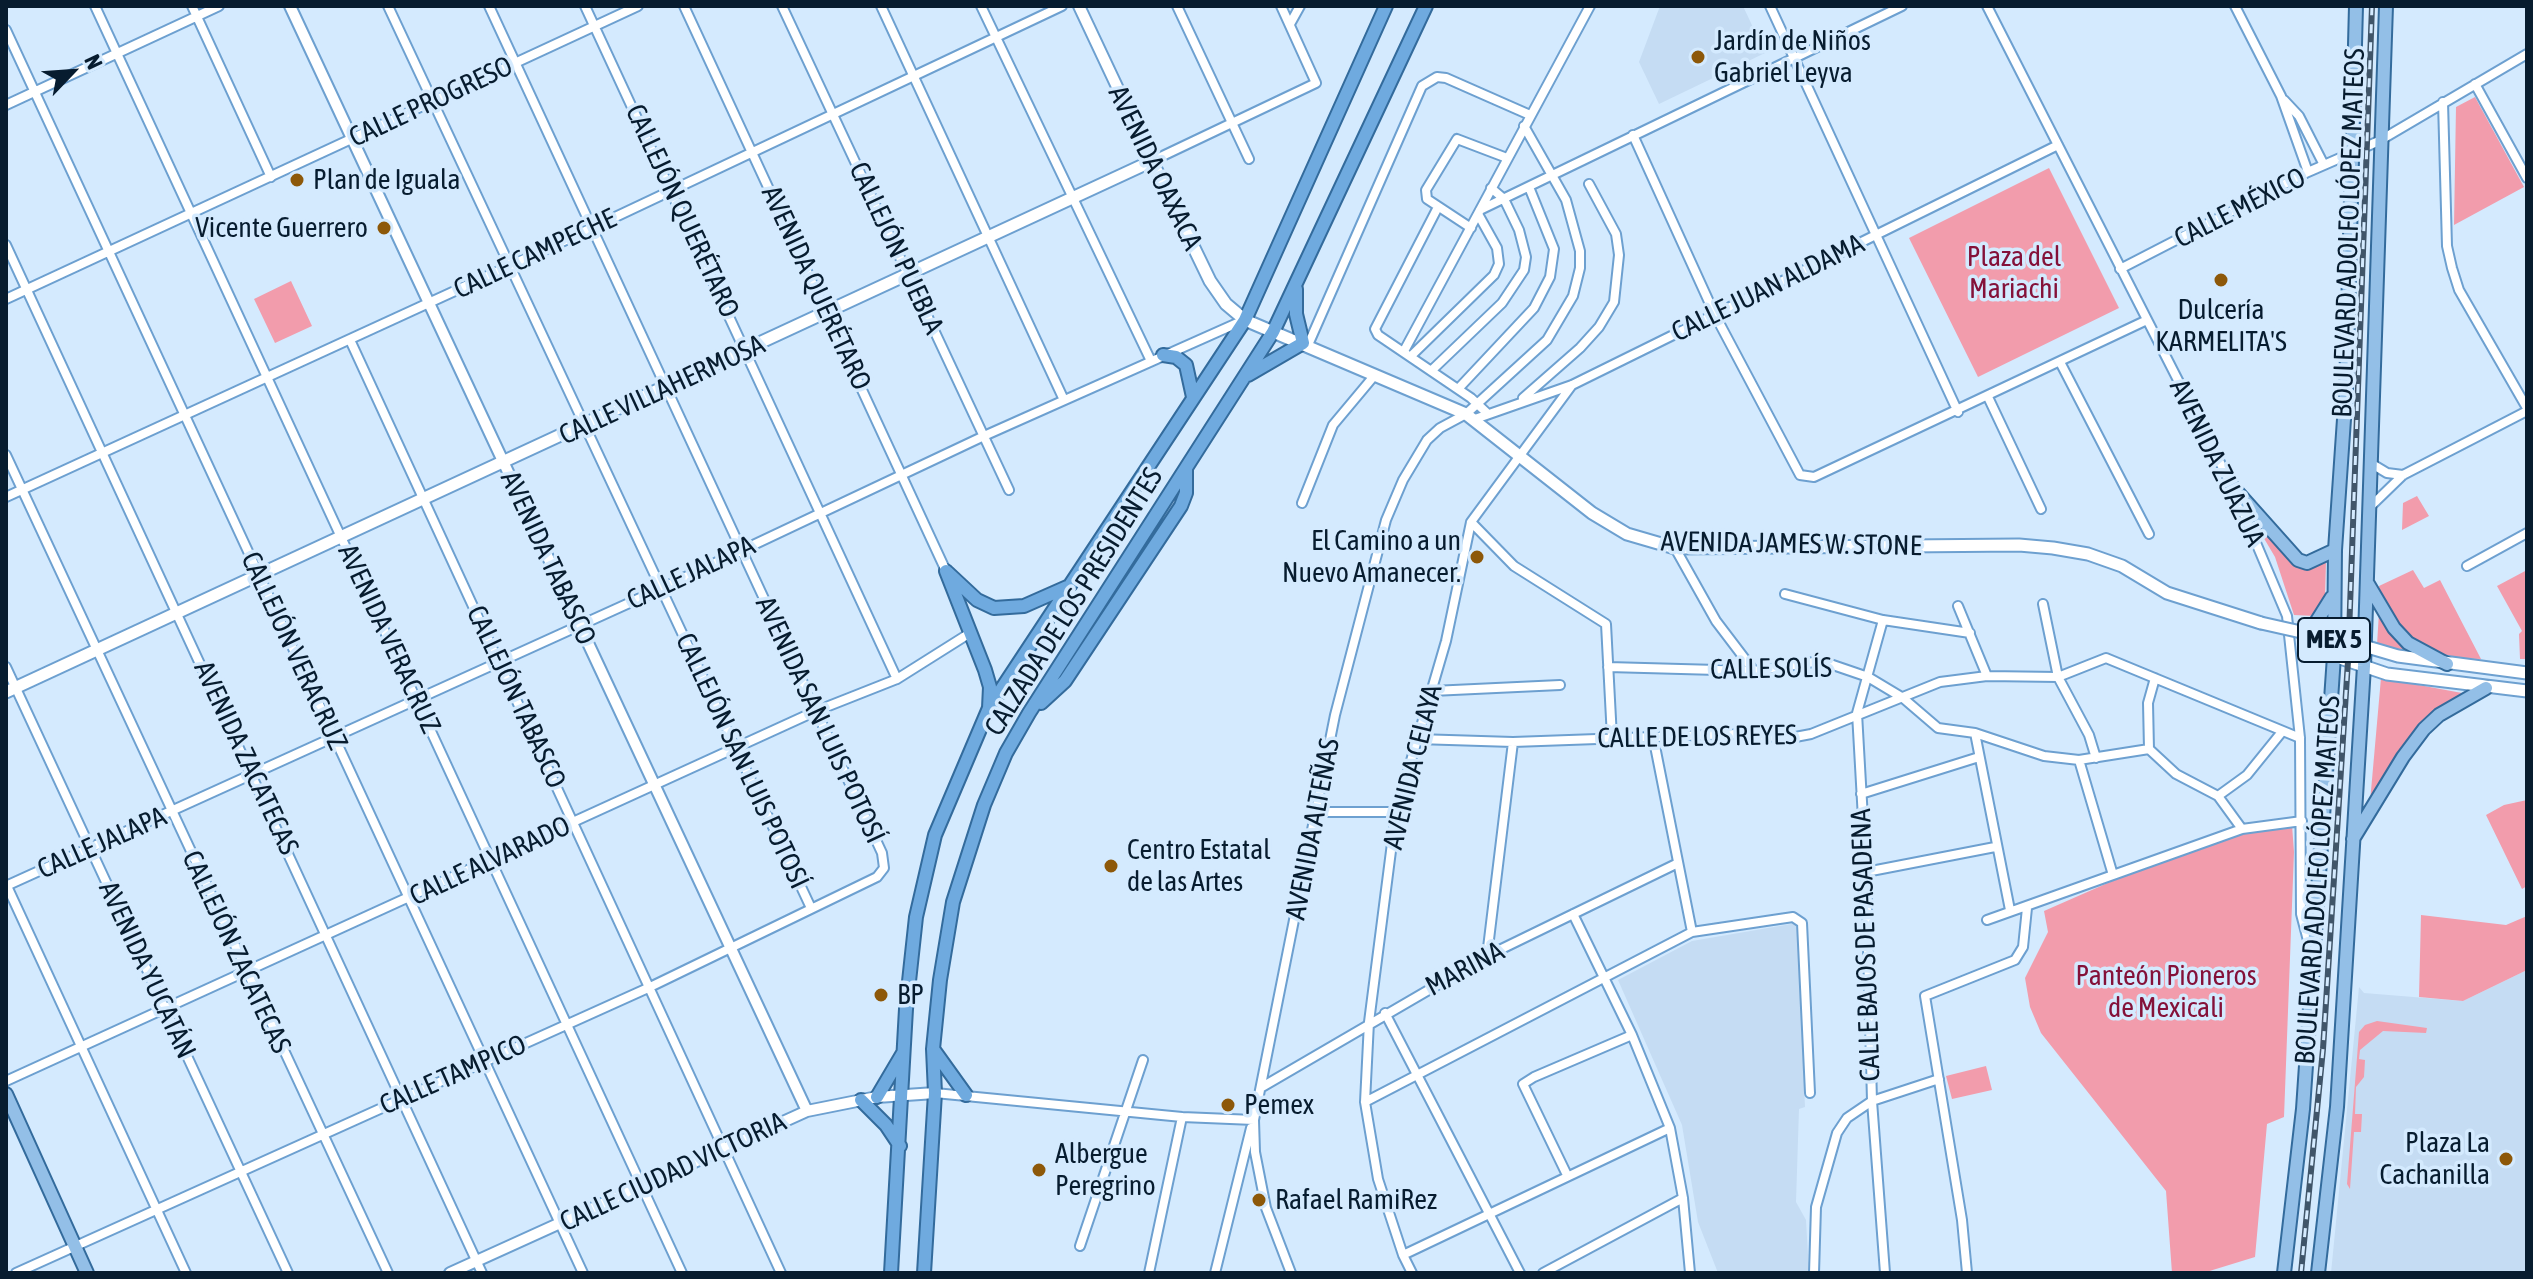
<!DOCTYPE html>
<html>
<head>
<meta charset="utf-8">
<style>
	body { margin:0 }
	#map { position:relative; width:2533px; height:1279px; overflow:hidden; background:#d4eafe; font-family:"Asap Condensed",sans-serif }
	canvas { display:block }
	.frame { position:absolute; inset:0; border:8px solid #071c2f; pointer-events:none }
	.north { position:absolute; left:32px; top:32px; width:80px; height:80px; -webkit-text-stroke:6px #d4eafe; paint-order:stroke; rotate:65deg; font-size:22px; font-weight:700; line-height:32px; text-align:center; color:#071c2f }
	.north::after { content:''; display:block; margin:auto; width:28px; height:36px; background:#071c2f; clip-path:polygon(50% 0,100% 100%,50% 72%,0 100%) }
</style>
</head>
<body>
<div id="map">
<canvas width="2533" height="1279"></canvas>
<div class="frame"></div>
<div class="north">N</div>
</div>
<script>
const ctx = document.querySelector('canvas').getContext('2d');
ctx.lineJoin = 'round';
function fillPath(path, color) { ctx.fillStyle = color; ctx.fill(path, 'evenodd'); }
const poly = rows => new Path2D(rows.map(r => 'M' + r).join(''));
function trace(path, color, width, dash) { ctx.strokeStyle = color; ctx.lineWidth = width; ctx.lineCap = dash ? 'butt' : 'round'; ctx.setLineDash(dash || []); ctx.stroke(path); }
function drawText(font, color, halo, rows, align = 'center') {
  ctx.font = font + ' "Asap Condensed",sans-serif'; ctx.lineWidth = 7; ctx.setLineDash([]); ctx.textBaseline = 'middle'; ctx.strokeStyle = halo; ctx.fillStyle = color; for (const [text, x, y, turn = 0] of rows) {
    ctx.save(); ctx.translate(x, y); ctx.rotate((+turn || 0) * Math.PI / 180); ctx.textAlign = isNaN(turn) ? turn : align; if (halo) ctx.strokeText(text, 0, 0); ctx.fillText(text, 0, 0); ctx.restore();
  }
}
const built = poly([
	[1660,6,1743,6,1765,53,1659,104,1639,62],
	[1797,923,1805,1107,1799,1109,1796,1202,1806,1220,1809,1273,1718,1273,1698,1222,1682,1125,1618,980,1692,941],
	[2527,970,2527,1273,2331,1273,2359,987,2364,993,2463,1001]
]);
const green = poly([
	[2475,97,2524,187,2454,225,2456,107],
	[2049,168,2119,308,1978,377,1909,238],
	[291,281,312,326,275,343,254,299],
	[2417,496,2429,516,2402,530,2403,503],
	[2249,513,2295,566,2310,568,2326,562,2325,597,2315,616,2294,615,2275,557],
	[2413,570,2424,588,2440,580,2481,659,2447,658,2413,641,2400,628,2380,595,2379,586],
	[2527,570,2527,642,2525,659,2520,659,2519,634,2522,631,2497,586],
	[2379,612,2424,658,2377,645],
	[2381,678,2462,693,2414,732,2397,753,2370,802],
	[2527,800,2527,886,2522,889,2486,815,2504,805],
	[2292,825,2294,852,2284,1117,2267,1124,2255,1257,2203,1273,2172,1273,2166,1191,2041,1033,2030,1007,2025,978,2048,932,2044,911,2142,868,2242,832],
	[2421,915,2506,925,2527,916,2527,970,2463,1001,2419,997],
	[2377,1021,2427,1028,2426,1033,2383,1031,2360,1050,2359,1059,2365,1060,2364,1077,2356,1087,2355,1114,2362,1114,2361,1132,2354,1132,2350,1189,2347,1184,2359,1032,2365,1025],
	[1986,1066,1992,1090,1952,1099,1946,1076]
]);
const minor = poly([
	[95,6,682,1273],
	[192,6,271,177],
	[388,6,811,908],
	[585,6,897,679],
	[684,6,946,571],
	[782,6,1009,490],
	[881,6,1064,400],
	[981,6,1151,361],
	[1177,6,1249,159],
	[1770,6,1958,412],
	[1987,6,2232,486,2287,616,2300,738,2301,914,2311,952],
	[2235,6,2281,96,2308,172],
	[1290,24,1300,6],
	[6,30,583,1273],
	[2475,84,2527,178],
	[2284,100,2299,116,2324,165],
	[2443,102,2447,246,2452,268,2459,290,2527,408],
	[6,105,219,6],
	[1633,135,1715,315,1800,475,1814,477,2147,320],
	[1152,161,1316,83,1281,6],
	[1438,207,1375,329,1378,335,1471,398,1488,414],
	[1480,210,1902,6],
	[1471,228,1427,199,1426,190,1457,139,1507,158],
	[6,245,482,1273],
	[2120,269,2308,172,2379,141,2527,54],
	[6,299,638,6],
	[350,340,781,1273],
	[1308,345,1422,86,1437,77,1446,78,1530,115],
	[1404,351,1590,6],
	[1411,356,1494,275,1499,264,1497,248,1478,214],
	[2060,362,2149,534],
	[1431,371,1502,303,1524,270,1526,257,1519,230,1504,199,1491,188],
	[1458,389,1534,308,1550,277,1554,249,1529,187],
	[1988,397,2041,509],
	[1523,398,1580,348,1599,327,1614,302,1619,255,1616,234,1589,184],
	[1475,419,1572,385,2058,145],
	[6,455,388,1273],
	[2372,464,2387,473,2403,475],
	[6,497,592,228,1062,6],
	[1302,503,1333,425,1374,376],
	[2371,506,2403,475,2527,411],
	[1471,522,1514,566,1606,624,1612,738],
	[1675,548,1716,621,1754,671],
	[2467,566,2527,533],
	[1785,594,1883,620,1970,633],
	[2043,604,2058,677,2089,735,2096,758],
	[1958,606,1987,676],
	[1883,620,1857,713,1866,872,1872,1101,1885,1273],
	[6,667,288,1273],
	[1608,667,1754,671,1814,662,1830,664,1868,677,1903,698,1938,728,1975,733,2044,756,2079,760,2149,749],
	[2155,678,2148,703,2149,749,2176,774,2218,796,2242,829],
	[1432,691,1560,685],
	[1975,733,2010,910],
	[1653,736,1692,932],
	[1417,739,1513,742,1737,734,1790,738,1811,734,1940,682,1987,676,2058,677,2106,658,2300,738],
	[2079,760,2113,875],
	[1861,794,1979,757],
	[2218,796,2247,775,2281,733],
	[1318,812,1396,812],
	[1866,872,1995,847],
	[6,884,186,1273],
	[6,886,660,589,984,436,1242,321],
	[1573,914,1632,1035,1670,1128,1683,1198,1690,1273],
	[1987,920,2242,829,2302,821],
	[1487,956,1513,742],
	[1385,1013,1520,1273],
	[6,1081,816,711,897,679,970,633],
	[1262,1087,1487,956,1676,864],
	[935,1093,1182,1117,1254,1120],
	[1365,1102,1692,932,1793,917,1802,923,1810,1093],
	[1567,1175,1523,1084,1534,1077,1632,1035],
	[1080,1246,1143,1060],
	[1403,1255,1670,1128],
	[16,1273,648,988,877,877,884,868,882,853,489,6],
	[1149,1273,1182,1117],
	[1215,1273,1251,1128],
	[1291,1273,1266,1208,1255,1152,1254,1120,1335,715,1386,520,1403,480,1427,440,1440,428,1466,414,1547,340,1573,296,1580,268,1580,251,1566,200,1524,126],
	[1412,1273,1403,1255,1378,1179,1365,1102,1369,1022,1396,812,1446,641,1471,522,1572,385],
	[1543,1273,1683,1198],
	[1814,1273,1816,1207,1837,1133,1847,1118,1872,1101,1939,1079],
	[1967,1273,1962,1220,1925,996,2015,960,2023,947,2027,908]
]);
const tertiary = poly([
	[290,6,807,1111],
	[1079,6,1152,161],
	[450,1273,807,1111,877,1097,935,1093]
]);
const secondary = poly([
	[2304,633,2334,656,2387,674,2527,691],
	[2304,633,2320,633,2398,656,2527,673],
	[6,692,1152,161,1210,281,1226,304,1245,320,1466,414,1592,513,1627,534,1675,548,2019,545,2053,548,2088,554,2122,566,2167,593,2261,623]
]);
const primary = poly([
	[2232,486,2298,560,2307,563,2335,550],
	[2368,584,2394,628,2408,643,2447,664],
	[2310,632,2332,597],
	[2353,839,2403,757,2424,729,2439,715,2486,688],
	[6,1094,87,1273],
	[2284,1273,2303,1109,2334,656,2335,550,2346,390,2356,6],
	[2318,1273,2337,1107,2364,666,2386,6]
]);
const trunk = poly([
	[1163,355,1176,357,1186,365,1193,397],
	[1248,375,1303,343,1296,314,1296,289],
	[946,571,985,670,990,687,989,708],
	[947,572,977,600,994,608,1024,606,1067,587],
	[1041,703,1065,681,1181,506,1186,493,1186,469],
	[933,1049,966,1095],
	[877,1097,903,1053],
	[861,1100,886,1125,900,1146],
	[891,1273,906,1009,916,917,935,835,989,708,1245,320,1386,6],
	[924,1273,935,1093,933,1049,940,980,953,902,984,805,1006,753,1029,713,1273,332,1426,6]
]);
const rail = poly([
	[2301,1273,2323,1049,2348,661,2372,6]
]);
const secondaryBridge = poly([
	[2261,623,2301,632]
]);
const markers = [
	[1698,57,8,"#8d5809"],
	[297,180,8,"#8d5809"],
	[384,228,8,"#8d5809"],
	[2221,280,8,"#8d5809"],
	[1477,557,8,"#8d5809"],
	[1111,866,8,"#8d5809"],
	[881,995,8,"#8d5809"],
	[1228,1105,8,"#8d5809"],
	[2506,1159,8,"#8d5809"],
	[1039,1170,8,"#8d5809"],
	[1259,1200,8,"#8d5809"]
];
const shields = [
	[2334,640,72]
];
const shieldNames = [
	["MEX 5",2334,640]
];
const poiNames = [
	["Jardín de Niños",1714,41],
	["Gabriel Leyva",1714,73],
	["Plan de Iguala",313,180],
	["Vicente Guerrero",368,228,"right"],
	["Dulcería",2221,310,"center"],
	["KARMELITA'S",2221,342,"center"],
	["El Camino a un",1461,541,"right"],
	["Nuevo Amanecer.",1461,573,"right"],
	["Centro Estatal",1127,850],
	["de las Artes",1127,882],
	["BP",897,995],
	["Pemex",1244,1105],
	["Plaza La",2490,1143,"right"],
	["Cachanilla",2490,1175,"right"],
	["Albergue",1055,1154],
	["Peregrino",1055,1186],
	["Rafael RamiRez",1275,1200]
];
const streetNames = [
	["CALLE PROGRESO",431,102,-25],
	["AVENIDA OAXACA",1155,168,64],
	["CALLE MÉXICO",2240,208,-27],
	["CALLEJÓN QUERÉTARO",682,211,65],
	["BOULEVARD ADOLFO LÓPEZ MATEOS",2349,233,-88],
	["CALLEJÓN PUEBLA",896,248,65],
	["CALLE CAMPECHE",535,254,-25],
	["AVENIDA QUERÉTARO",816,288,65],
	["CALLE JUAN ALDAMA",1768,288,-26],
	["CALLE VILLAHERMOSA",662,390,-25],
	["AVENIDA ZUAZUA",2217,463,64],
	["AVENIDA JAMES W. STONE",1791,544,1],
	["AVENIDA TABASCO",548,558,65],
	["CALLE JALAPA",691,573,-25],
	["CALZADA DE LOS PRESIDENTES",1074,602,-58],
	["AVENIDA VERACRUZ",389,639,65],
	["CALLEJÓN VERACRUZ",294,651,65],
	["CALLE SOLÍS",1771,669,-1],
	["CALLEJÓN TABASCO",516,697,65],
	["AVENIDA SAN LUIS POTOSÍ",820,720,65],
	["CALLE DE LOS REYES",1697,737,-1],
	["AVENIDA ZACATECAS",246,758,65],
	["CALLEJÓN SAN LUIS POTOSÍ",742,761,65],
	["AVENIDA CELAYA",1413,767,-76],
	["AVENIDA ALTEÑAS",1313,829,-79],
	["CALLE JALAPA",102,843,-24],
	["CALLE ALVARADO",490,861,-25],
	["BOULEVARD ADOLFO LÓPEZ MATEOS",2318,880,-86],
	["CALLE BAJOS DE PASADENA",1866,945,-92],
	["CALLEJÓN ZACATECAS",236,952,65],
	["MARINA",1465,969,-28],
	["AVENIDA YUCATÁN",147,970,65],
	["CALLE TAMPICO",453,1075,-24],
	["CALLE CIUDAD VICTORIA",673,1172,-25]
];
const parkNames = [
	["Plaza del",2014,257],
	["Mariachi",2014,289],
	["Panteón Pioneros",2166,976],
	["de Mexicali",2166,1008]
];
fillPath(built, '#c5dcf3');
fillPath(green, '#f29cac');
trace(minor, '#6da0d0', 12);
trace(tertiary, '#6da0d0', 14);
trace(secondary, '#6da0d0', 15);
trace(primary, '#336b9c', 16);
trace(trunk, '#336b9c', 16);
trace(minor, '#fff', 8);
trace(tertiary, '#fff', 10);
trace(secondary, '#fff', 11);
trace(primary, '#93bfe7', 12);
trace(trunk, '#6faadf', 12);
trace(rail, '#405569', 6);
trace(rail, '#d4eafe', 3, [9]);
trace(secondaryBridge, '#6da0d0', 15, []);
trace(secondaryBridge, '#fff', 11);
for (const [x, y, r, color] of markers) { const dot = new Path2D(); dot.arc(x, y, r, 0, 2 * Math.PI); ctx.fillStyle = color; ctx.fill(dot); trace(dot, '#d4eafe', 3); }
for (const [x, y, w] of shields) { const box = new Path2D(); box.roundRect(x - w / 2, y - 22, w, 44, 6); ctx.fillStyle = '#d4eafe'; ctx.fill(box); trace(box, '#071c2f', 2); }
drawText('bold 26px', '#071c2f', null, shieldNames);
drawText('28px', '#071c2f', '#d4eafe', poiNames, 'left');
drawText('28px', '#071c2f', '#d4eafe', streetNames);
drawText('28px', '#841139', '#d4eafe', parkNames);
</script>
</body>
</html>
